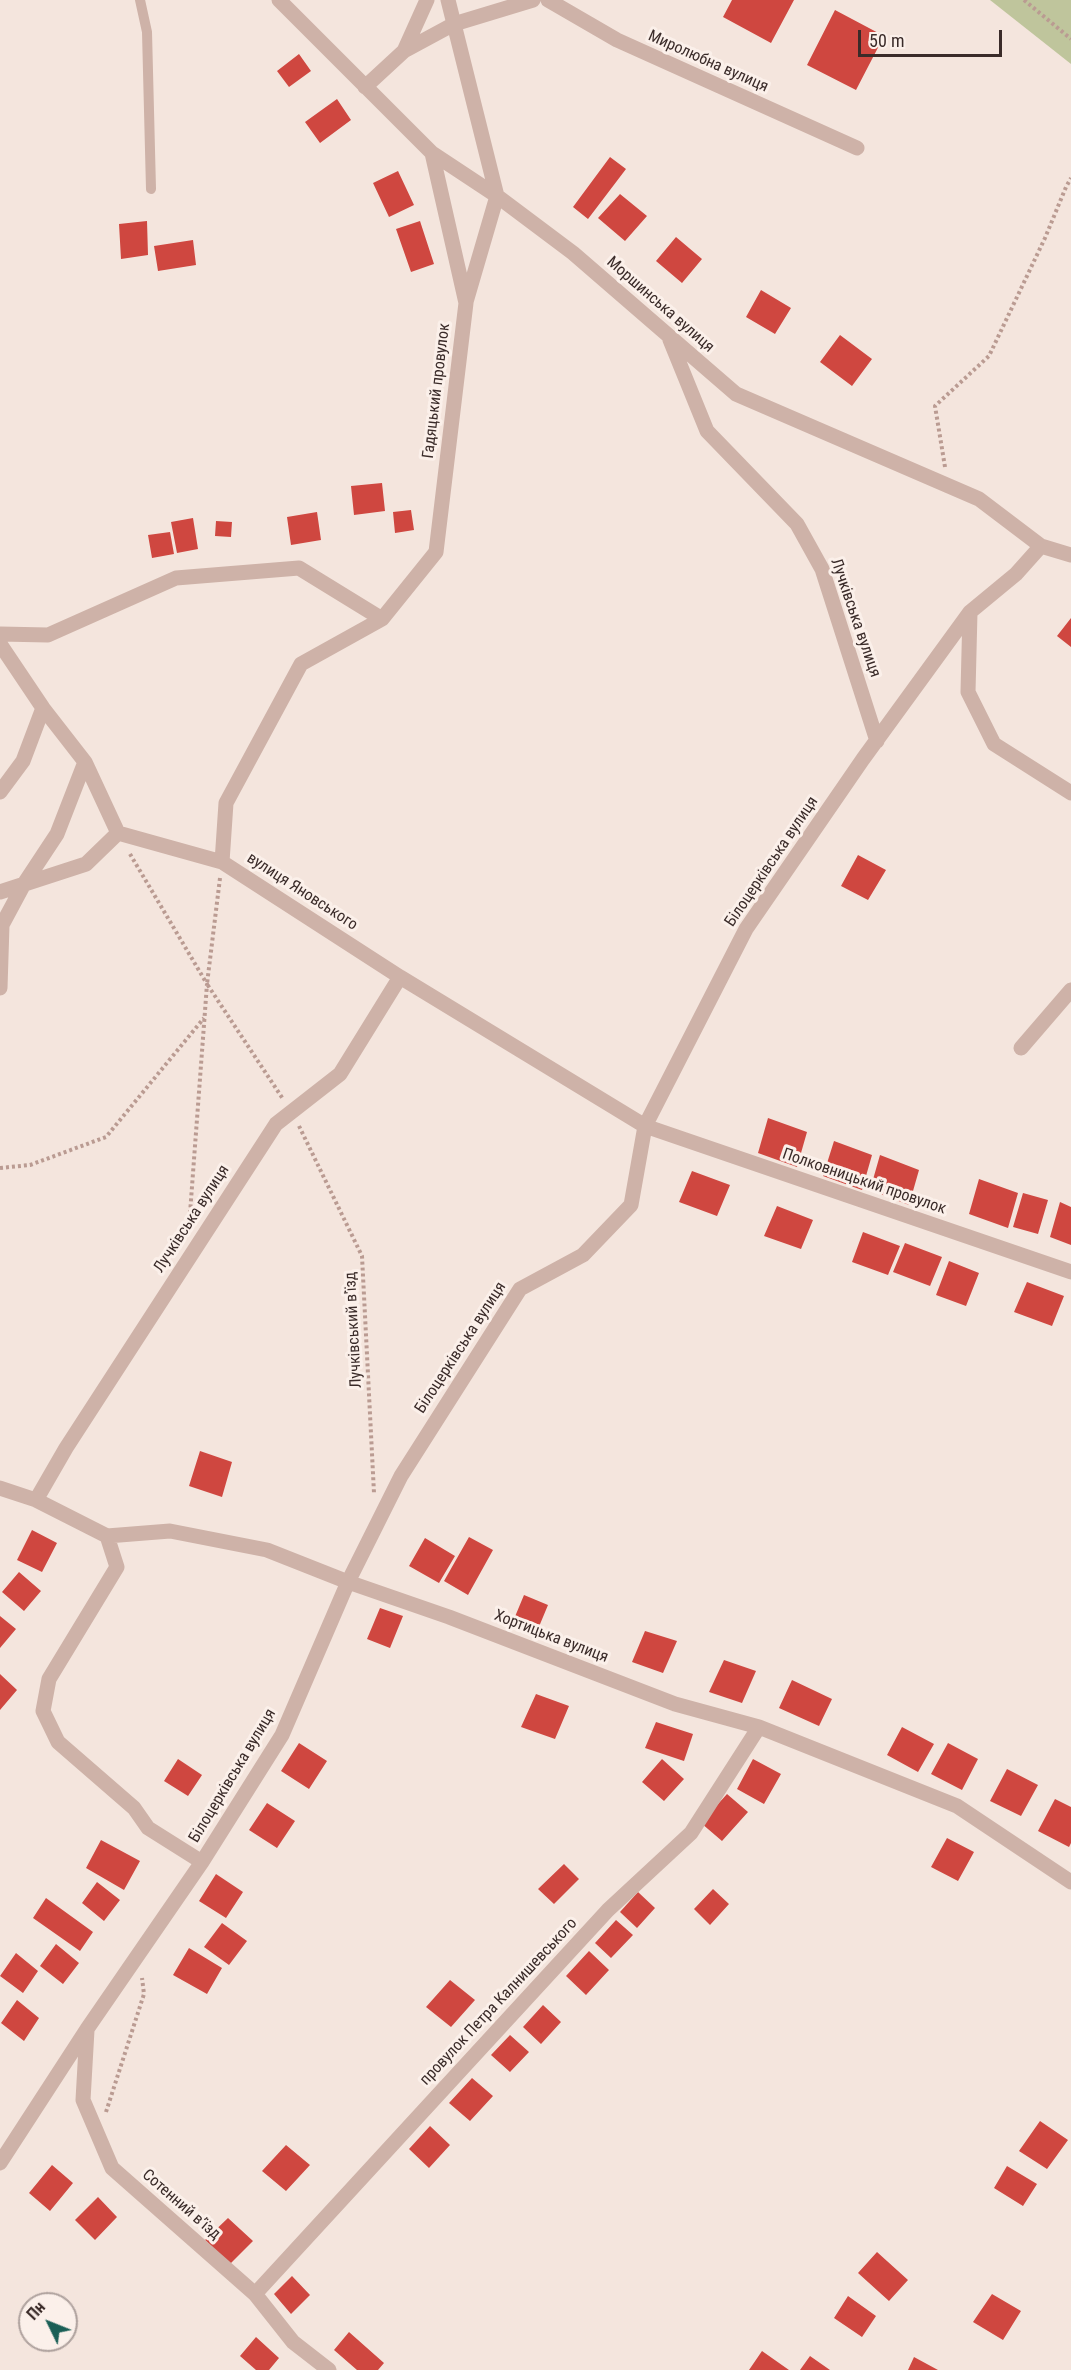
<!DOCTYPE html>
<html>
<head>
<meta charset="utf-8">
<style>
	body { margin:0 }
	#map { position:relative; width:1071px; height:2370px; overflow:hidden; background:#f4e5dd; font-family:"Roboto Condensed",sans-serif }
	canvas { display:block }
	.north { position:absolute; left:18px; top:2292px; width:60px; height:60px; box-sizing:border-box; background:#fbf0ea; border:2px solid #aea19d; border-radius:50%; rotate:313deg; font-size:16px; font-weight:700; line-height:24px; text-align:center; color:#3a2b29 }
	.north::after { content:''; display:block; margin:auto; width:21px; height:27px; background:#1a5f56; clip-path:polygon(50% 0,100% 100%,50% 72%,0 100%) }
	.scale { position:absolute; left:858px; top:30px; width:144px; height:27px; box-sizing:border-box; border:3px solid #3a2b29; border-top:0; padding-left:8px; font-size:18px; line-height:21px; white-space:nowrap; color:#3a2b29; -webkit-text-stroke:4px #fbf0ea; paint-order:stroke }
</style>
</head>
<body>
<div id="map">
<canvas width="1071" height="2370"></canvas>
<div class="north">Пн</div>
<div class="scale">50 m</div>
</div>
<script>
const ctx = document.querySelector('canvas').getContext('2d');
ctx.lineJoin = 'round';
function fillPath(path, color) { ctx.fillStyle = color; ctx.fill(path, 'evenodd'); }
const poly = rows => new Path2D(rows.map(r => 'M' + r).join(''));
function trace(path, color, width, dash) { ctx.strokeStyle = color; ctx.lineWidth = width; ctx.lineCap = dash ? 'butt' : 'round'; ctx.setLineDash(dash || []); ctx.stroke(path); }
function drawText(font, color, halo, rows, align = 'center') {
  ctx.font = font + ' "Roboto Condensed",sans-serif'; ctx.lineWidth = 6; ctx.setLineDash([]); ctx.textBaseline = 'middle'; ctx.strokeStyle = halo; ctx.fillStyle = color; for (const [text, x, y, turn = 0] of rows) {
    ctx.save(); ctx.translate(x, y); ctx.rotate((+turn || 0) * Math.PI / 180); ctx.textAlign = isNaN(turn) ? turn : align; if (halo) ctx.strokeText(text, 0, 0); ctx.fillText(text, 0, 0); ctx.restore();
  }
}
const green = poly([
	[990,0,1071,0,1071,64]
]);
const building = poly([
	[732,0,794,0,771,43,723,17],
	[835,10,884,36,856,90,807,65],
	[299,54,311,71,289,87,277,71],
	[337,99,351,120,320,143,305,122],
	[610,157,626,169,588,219,573,207],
	[398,171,414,205,389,217,373,183],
	[620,194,647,216,625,241,598,218],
	[147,221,148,255,121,259,119,224],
	[420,221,434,264,411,272,396,229],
	[676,237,702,259,682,283,656,261],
	[193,240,196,265,158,271,154,246],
	[761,290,791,308,775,334,746,317],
	[840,335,872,359,852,386,820,362],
	[382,483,385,511,354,515,351,486],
	[411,510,414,530,395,533,393,512],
	[317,512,321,540,291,545,287,517],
	[193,518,198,549,177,553,171,522],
	[216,521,232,522,231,537,215,536],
	[170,532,174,554,152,558,148,535],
	[1071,618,1071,647,1057,636],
	[858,855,886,870,868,900,841,886],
	[768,1118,807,1132,797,1167,758,1153],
	[834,1141,872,1155,862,1190,823,1176],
	[880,1155,919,1170,909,1205,870,1190],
	[692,1171,730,1185,717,1216,679,1202],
	[979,1179,1018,1193,1008,1228,969,1214],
	[1023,1193,1048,1200,1038,1234,1013,1227],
	[1060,1202,1071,1207,1071,1245,1050,1237],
	[777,1206,813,1220,801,1249,764,1236],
	[863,1232,900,1246,888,1275,852,1262],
	[905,1243,942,1257,930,1286,893,1272],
	[949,1261,979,1273,966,1306,936,1295],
	[1027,1282,1064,1296,1052,1326,1014,1312],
	[200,1451,232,1462,222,1497,189,1486],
	[32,1530,57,1543,42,1572,17,1560],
	[469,1537,493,1550,468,1595,444,1581],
	[425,1538,455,1556,439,1583,409,1566],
	[19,1572,41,1591,24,1611,2,1592],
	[524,1595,548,1605,538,1629,514,1619],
	[380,1608,403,1616,390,1648,367,1639],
	[0,1616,16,1629,0,1648],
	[645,1631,677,1641,663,1673,632,1662],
	[724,1660,756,1671,742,1703,709,1692],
	[0,1674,17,1690,0,1710],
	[792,1680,832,1699,819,1726,779,1708],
	[536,1694,569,1706,555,1739,521,1727],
	[656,1722,693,1734,684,1761,645,1748],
	[902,1727,934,1744,918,1772,887,1755],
	[299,1743,327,1761,309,1789,281,1771],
	[948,1743,978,1759,962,1790,931,1774],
	[178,1759,202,1775,188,1796,164,1781],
	[662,1759,684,1779,664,1801,642,1782],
	[753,1759,781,1774,764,1804,737,1789],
	[1007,1769,1038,1785,1021,1816,990,1801],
	[727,1794,748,1812,722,1841,701,1823],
	[1055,1799,1071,1807,1071,1843,1069,1847,1038,1831],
	[267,1803,295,1821,277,1848,249,1830],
	[947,1838,974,1852,958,1881,931,1867],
	[101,1840,140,1861,124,1890,86,1868],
	[564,1864,579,1879,554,1904,538,1889],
	[216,1874,243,1892,226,1918,199,1901],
	[97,1882,120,1900,104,1921,82,1903],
	[713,1889,729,1904,710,1925,694,1909],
	[638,1892,655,1908,637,1928,620,1912],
	[46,1898,93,1932,80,1951,33,1918],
	[616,1920,633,1935,611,1958,595,1943],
	[222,1923,247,1941,229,1965,204,1947],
	[56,1944,79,1963,63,1984,40,1966],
	[189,1948,222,1968,207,1994,173,1975],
	[589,1951,609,1970,586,1995,566,1976],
	[16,1953,38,1971,23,1993,0,1976],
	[450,1980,475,2000,451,2027,426,2007],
	[17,2000,39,2018,24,2041,1,2023],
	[543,2005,561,2022,541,2044,523,2027],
	[510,2035,529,2052,510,2072,491,2055],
	[472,2078,493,2096,470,2121,449,2103],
	[1040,2121,1068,2140,1047,2169,1019,2151],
	[430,2126,450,2145,429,2168,409,2149],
	[286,2145,310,2165,286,2191,262,2171],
	[52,2165,73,2183,50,2211,29,2193],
	[1007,2166,1037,2184,1023,2206,994,2188],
	[98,2197,117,2217,95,2240,75,2220],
	[228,2218,253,2241,230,2264,205,2240],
	[877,2252,908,2280,889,2301,858,2273],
	[292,2276,310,2295,291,2314,274,2294],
	[992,2294,1021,2311,1003,2340,973,2322],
	[848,2296,876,2316,862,2337,834,2318],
	[349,2332,384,2363,378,2370,357,2370,334,2350],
	[256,2337,279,2358,269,2370,256,2370,240,2356],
	[762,2351,789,2370,749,2370],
	[810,2356,830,2370,800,2370],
	[914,2357,938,2370,908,2370]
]);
const path = poly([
	[1024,0,1071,39],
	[945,467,935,406,989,356,1045,238,1066,187,1071,178],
	[130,854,207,984,189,1227],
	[220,878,207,984,283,1099],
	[299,1126,362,1256,374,1493],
	[0,1168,30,1165,106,1137,204,1018],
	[106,2112,144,1994,142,1978]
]);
const lane = poly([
	[140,0,147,32,151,189]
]);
const street = poly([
	[279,0,432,153,497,196,573,253,736,394,979,499,1041,546,1071,555],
	[448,0,497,196,466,302],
	[548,0,617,40,857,148],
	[404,51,454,24,533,0],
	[365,87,404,51,427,0],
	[670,340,707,431,797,524,822,569,877,741],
	[970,612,968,692,994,744,1071,793],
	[0,634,48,635,176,578,299,568,382,619],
	[0,644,43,708,85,762,118,833,222,862,400,977,645,1126,1071,1272],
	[0,792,23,761,43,708],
	[222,862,226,803,301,664,382,619,436,552,466,303,432,153],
	[0,892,86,864,118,833],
	[0,988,2,925,24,884,57,834,85,762],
	[1021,1048,1071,990],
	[0,1488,36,1500,107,1536,170,1531,267,1550,348,1582,449,1617,675,1704,759,1727,957,1806,1071,1882],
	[36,1500,66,1448,276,1124,340,1074,400,977],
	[107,1536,117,1567,49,1679,43,1711,58,1742,134,1808,148,1828,202,1862],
	[87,2030,83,2100,112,2168,255,2294,293,2342,329,2370],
	[0,2163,87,2029,202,1862,282,1735,348,1582,401,1476,520,1289,583,1255,631,1205,645,1126,746,929,863,759,970,612,1016,574,1041,546],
	[255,2294,608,1910,691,1833,759,1727]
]);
const streetNames = [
	["Миролюбна вулиця",708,62,24],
	["Моршинська вулиця",660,305,41],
	["Гадяцький провулок",437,391,-83],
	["Лучківська вулиця",855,618,71],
	["Білоцерківська вулиця",772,862,-56],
	["вулиця Яновського",302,892,33],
	["Полковницький провулок",864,1182,19],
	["Лучківська вулиця",192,1219,-57],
	["Лучківський в'їзд",354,1330,-93],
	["Білоцерківська вулиця",461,1348,-57],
	["Хортицька вулиця",551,1637,21],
	["Білоцерківська вулиця",233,1776,-59],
	["провулок Петра Калнишевського",499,2002,-47],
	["Сотенний в’їзд",181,2205,41]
];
fillPath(green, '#bfc59c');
fillPath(building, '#cf4740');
trace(path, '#ba9b92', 4, [3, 3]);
trace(lane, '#ceb2a8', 10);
trace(street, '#ceb2a8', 15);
drawText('16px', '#3a2b29', '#fbf0ea', streetNames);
</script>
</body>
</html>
